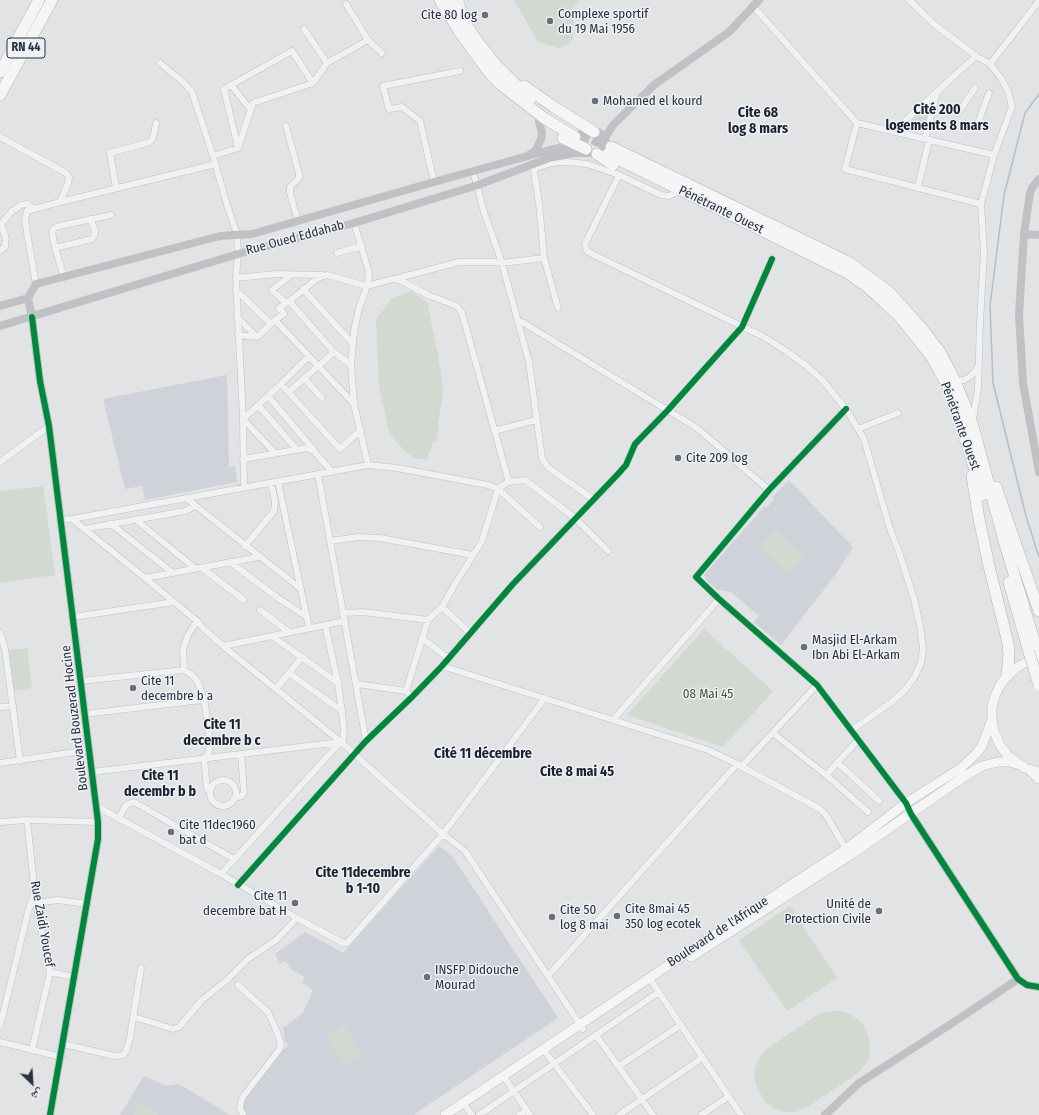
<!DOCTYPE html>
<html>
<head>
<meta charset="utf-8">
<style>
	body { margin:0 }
	#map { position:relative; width:1039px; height:1115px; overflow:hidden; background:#e1e3e5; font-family:"Fira Sans Condensed","Noto Naskh Arabic",sans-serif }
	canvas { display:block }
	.north { position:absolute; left:12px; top:1063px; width:40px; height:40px; -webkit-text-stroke:3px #eef1f5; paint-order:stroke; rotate:155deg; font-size:11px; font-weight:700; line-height:16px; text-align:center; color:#29313d }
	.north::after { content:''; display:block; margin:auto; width:14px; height:18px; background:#29313d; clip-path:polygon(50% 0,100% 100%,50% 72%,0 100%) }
</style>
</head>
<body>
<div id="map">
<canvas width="1039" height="1115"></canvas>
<div class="north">ش</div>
</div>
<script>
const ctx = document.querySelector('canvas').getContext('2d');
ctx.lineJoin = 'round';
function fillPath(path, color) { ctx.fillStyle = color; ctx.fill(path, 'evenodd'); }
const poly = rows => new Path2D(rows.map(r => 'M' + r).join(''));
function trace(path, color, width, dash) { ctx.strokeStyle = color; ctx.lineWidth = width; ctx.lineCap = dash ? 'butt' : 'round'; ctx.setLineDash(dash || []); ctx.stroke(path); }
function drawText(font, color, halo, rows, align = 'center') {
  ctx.font = font + ' "Fira Sans Condensed",sans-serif'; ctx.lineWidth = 3; ctx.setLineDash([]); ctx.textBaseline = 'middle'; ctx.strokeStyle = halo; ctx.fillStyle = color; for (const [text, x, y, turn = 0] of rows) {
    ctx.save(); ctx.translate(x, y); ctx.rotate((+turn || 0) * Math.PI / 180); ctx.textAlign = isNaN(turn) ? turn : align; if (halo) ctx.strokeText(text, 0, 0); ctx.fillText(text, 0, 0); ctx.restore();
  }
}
const built = poly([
	[227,375,229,467,235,466,237,482,145,500,142,486,125,489,103,399],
	[789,480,853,547,835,575,781,645,754,622,759,616,731,592,718,590,708,582,704,575,764,507,766,508,774,500,772,498],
	[439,846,453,857,558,1018,413,1115,246,1115,243,1112,245,1096,269,1066,289,1044,285,1042,283,1028,303,1013,313,990,302,982,305,977,292,970,285,961,280,963,275,954,305,932,343,953],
	[144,1076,167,1086,179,1084,230,1115,120,1115]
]);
const green = poly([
	[514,0,579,0,573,8,573,39,567,45,558,48,538,42],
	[931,103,925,130,906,127,906,125],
	[411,291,427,302,438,355,443,387,442,401,437,426,439,426,436,442,433,442,427,460,413,458,401,447,389,433,379,385,376,320,391,299],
	[43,486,55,575,0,583,0,491],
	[775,530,804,556,788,573,760,547],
	[704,629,773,691,723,747,627,715],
	[27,648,32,688,13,691,9,650],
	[790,906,837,978,787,1011,739,940],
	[832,1011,840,1011,848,1013,856,1018,863,1024,869,1039,870,1048,869,1058,864,1066,858,1073,806,1108,795,1112,784,1112,773,1108,765,1102,758,1089,754,1076,755,1067,759,1058,766,1049,817,1015,824,1012],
	[344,1024,363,1055,345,1066,326,1036],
	[139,1103,158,1111,157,1115,134,1115]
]);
const stream = poly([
	[1039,94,1025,113,1004,195,990,306,993,383,1026,516,1039,557]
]);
const highwayTunnel = poly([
	[578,132,611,147]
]);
const street = poly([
	[460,0,465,16],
	[909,0,934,24,976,56,990,64,1039,1],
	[346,4,368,40,382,53],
	[753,6,857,123,994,155],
	[304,29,327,63],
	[160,63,184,83,192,92,213,156],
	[231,85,251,110],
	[958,113,975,88],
	[979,120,989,93],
	[857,123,845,169,981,204],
	[286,126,299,174,299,178,290,187,290,193,298,221],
	[894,131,976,56],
	[0,137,66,173,69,177,68,183,60,202],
	[925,139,937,92],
	[238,148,224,89,292,51,313,83],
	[534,169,548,164,558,162,568,162,587,164,619,175,661,195,669,196,675,193],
	[473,171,484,212,502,263,529,362,542,458,547,466,553,471,593,499],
	[619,175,585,244,586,249,588,252,764,337,786,351,808,367,823,381,846,409,864,439,890,529,899,552,914,599,920,625,923,649,921,663,915,676,906,689,893,701,852,730],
	[434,182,420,121,402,107,389,109,383,86,460,71],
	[918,187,929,140],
	[116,188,110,153,150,142,153,138,156,123],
	[354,223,368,269,369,276,365,292,359,308,354,331,351,365,354,404,368,465],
	[0,225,12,211,21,205,27,204,34,209],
	[55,248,92,239,94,236,95,230,90,219],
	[0,251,5,247,5,243,6,239,1,224],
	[337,253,362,246],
	[544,258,558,308],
	[64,277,55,248,52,232,54,228,59,226,111,215],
	[236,278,276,274,323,275],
	[395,279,459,262,494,262,502,263,544,258,539,203,533,164],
	[36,284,25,221,27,211,60,202,216,164],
	[303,289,353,344],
	[236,290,271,324],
	[289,301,334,352],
	[286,303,272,290,291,275],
	[237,317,257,337],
	[275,320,284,314,279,308,292,299,318,278,327,275,367,286,393,279,400,280,428,295,457,306,462,313,508,479,508,482,498,489,482,541,455,584,442,607,428,620,406,691],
	[518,323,522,322,697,428,769,490],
	[238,335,257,337,275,320,354,404],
	[304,378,322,398],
	[955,381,964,380,968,378,975,372,978,366],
	[281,384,309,356],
	[289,392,334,352,351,365],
	[268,396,313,449],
	[258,405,297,450],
	[846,409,769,490,696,577,719,599,817,685,906,803,911,814],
	[973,420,978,388,980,321,984,253,981,204,994,155,1012,107,1008,91,1001,78,990,64],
	[858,429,898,413],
	[494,431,536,420],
	[275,453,243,419,281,384,340,449,361,430],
	[243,459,307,448,314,451,332,472],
	[0,462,49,426],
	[318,474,366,741],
	[278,482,309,628],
	[508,482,525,480,575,518,608,551],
	[244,487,243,419,236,278,238,254,237,234,227,205,213,156,238,148,253,103,313,83,327,63,368,40],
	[186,498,301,589],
	[72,519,368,465,397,468,488,485,498,489,540,527],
	[60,520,72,519,145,578,197,621,204,629,223,646,341,742,443,834,465,851,583,1029],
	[136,520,196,569],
	[111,524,173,573],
	[84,529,185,511,196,506],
	[331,541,358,537,380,538,473,555],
	[245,546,274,511,275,501,271,483],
	[230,562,278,598,307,617],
	[202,568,244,600],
	[145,578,259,557],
	[442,607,470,633],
	[260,610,289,632],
	[343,613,363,612,428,620],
	[73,617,174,602],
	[197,621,188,635,183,649,184,670,191,674,198,682,205,704,210,745,208,754,204,758,207,788,210,793],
	[0,633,5,649,20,761],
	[272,636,338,683],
	[422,638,448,658],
	[223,646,345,621],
	[442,666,708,750,737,764,820,809,826,815,847,851],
	[289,673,342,711],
	[81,681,184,670],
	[357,684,406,691,408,693],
	[276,689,302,657],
	[0,707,13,706],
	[85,714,202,700,204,701],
	[613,720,719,599],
	[773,733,826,775,868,812],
	[837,762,879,801],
	[0,763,89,750],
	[741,767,817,685],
	[92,772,341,742],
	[826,775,859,739],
	'210 793a13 13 0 1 1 26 0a13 13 0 1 1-26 0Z',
	[234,798,242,796,244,792,241,754],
	[96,806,221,874,297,918,343,943,347,943,443,834,545,698],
	[119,818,126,805,134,802,234,859],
	[27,820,36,903,50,972,32,1050],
	[0,822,27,820,98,822],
	[221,874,343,739,344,729,338,683,325,625],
	[238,885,366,741,412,697,442,666,513,584,618,474,626,465,635,444,668,410,742,327,772,259],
	[36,903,58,900,87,904],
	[50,972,74,977],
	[548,976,737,764],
	[652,982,741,1115],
	[238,985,268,1012,277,1032,281,1045,279,1050,242,1098,240,1108,243,1115],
	[134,1017,173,1029,179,1027,202,1000,228,979,248,959,276,940,297,918],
	[0,1026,28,912,34,894],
	[596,1035,653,1115],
	[0,1042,61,1057],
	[63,1044,115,1056,123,1055,126,1051,130,1038,141,968],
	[546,1053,593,1115],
	[619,1066,681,1025],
	[506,1080,530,1115],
	[466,1107,472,1115],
	[479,1115,659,992],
	[519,1115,527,1110],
	[619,1115,702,1058],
	[701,1115,728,1097]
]);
const secondary = poly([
	'584 143a11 11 0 1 1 22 0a11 11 0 1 1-22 0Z',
	[605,137,614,124,654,85,729,32,759,0],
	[529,155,536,150,541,139,542,133,539,121],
	[1039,179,1032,188,1030,193,1024,234,1019,314,1023,383,1039,472],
	[1024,234,1039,235],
	[28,298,32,317,40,381,49,426,98,822,98,839,50,1115],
	[0,306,28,298,36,284,220,236,252,234,434,182,546,151,577,144],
	[0,326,238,254,354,223,478,185,549,158,574,153,590,153],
	[911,814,1018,979,1027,985,1039,987],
	[825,1115,859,1083,957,1020,1018,979]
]);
const primary = poly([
	[1038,659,1032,660,1019,666,1007,676,1000,685,995,696,992,707,992,719,994,732,1000,745,1008,756,1025,768,1039,772],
	[691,957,849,856,965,776,982,766,998,762,1010,762,1019,765],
	[445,1115,703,942,846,849,906,803,961,768,976,754,982,746,992,719]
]);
const highway = poly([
	[440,0,461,34,488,71,500,84,544,118,575,137],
	[450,0,477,41,495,64,530,99],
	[0,72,39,0],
	[524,86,554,107,594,132],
	[0,95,52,0],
	[563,138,586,149],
	[611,147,850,263,890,293,924,331,940,352,955,381,972,423,1005,544,1039,657],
	[597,154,613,165],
	[608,154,846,272,865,285,883,301,900,317,932,357,950,391,983,495],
	[972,476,979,519,989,566,1008,643,1009,655,1007,676],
	[996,487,1039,611],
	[1009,582,1029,652],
	[1032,771,1039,778]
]);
const highwayBridge = poly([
	[1029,652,1039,685]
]);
const cycleway = poly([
	[32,317,40,381,49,426,98,822,98,839,50,1115],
	[846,409,769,490,696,577,719,599,817,685,906,803,911,814,1018,979,1027,985,1039,987],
	[238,885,366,741,412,697,442,666,513,584,618,474,626,465,635,444,668,410,742,327,772,259]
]);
const markers = [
	[485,15,4,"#696f78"],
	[550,21,4,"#696f78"],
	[595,101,4,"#696f78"],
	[678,458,4,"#696f78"],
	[804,647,4,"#696f78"],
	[133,688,4,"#696f78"],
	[171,832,4,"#696f78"],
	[295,903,4,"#696f78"],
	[879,911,4,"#696f78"],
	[617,916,4,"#696f78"],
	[552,917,4,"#696f78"],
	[427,977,4,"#696f78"]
];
const shields = [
	[26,48,38]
];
const shieldNames = [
	["RN 44",26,48]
];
const poiNames = [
	["Complexe sportif",558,14],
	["du 19 Mai 1956",558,29],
	["Cite 80 log",477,15,"right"],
	["Mohamed el kourd",603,101],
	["Cite 209 log",686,458],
	["Masjid El-Arkam",812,640],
	["Ibn Abi El-Arkam",812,655],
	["Cite 11",141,681],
	["decembre b a",141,696],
	["Cite 11dec1960",179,825],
	["bat d",179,840],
	["Cite 11",287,896,"right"],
	["decembre bat H",287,911,"right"],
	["Unité de",871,904,"right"],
	["Protection Civile",871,919,"right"],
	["Cite 8mai 45",625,909],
	["350 log ecotek",625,924],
	["Cite 50",560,910],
	["log 8 mai",560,925],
	["INSFP Didouche",435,970],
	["Mourad",435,985]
];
const streetNames = [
	["Pénétrante Ouest",721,210,26],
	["Rue Oued Eddahab",295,238,-15],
	["Pénétrante Ouest",960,426,70],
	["Boulevard Bouzerad Hocine",75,718,-97],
	["Rue Zaidi Youcef",42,924,80],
	["Boulevard de l'Afrique",718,932,-33]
];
const parkNames = [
	["08 Mai 45",708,694]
];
const neighbourhoodNames = [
	["Cité 200",937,110],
	["logements 8 mars",937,126],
	["Cite 68",758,113],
	["log 8 mars",758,129],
	["Cite 11",222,725],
	["decembre b c",222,741],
	["Cité 11 décembre",483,754],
	["Cite 8 mai 45",577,772],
	["Cite 11",160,776],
	["decembr b b",160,792],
	["Cite 11decembre",363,873],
	["b 1-10",363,889]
];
fillPath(built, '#cfd2d8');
fillPath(green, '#d2d9d1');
trace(stream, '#b1c0ce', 1.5);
trace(highwayTunnel, '#bcbfc3', 11, [11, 5.5]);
trace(street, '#bfc1c3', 7);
trace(primary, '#bdc0c3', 10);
trace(highway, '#b3b6b9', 12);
trace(street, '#f0f1f2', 6);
trace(secondary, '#bfc1c5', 8);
trace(primary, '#f5f5f6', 9);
trace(highway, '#f5f5f6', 11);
trace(highwayBridge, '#b3b6b9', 12, []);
trace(highwayBridge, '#f5f5f6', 11);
trace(cycleway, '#00873e', 6);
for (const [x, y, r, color] of markers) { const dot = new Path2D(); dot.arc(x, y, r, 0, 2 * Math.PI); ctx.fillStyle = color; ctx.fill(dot); trace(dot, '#eef1f5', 1.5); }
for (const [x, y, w] of shields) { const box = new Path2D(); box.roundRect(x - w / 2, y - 10, w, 20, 3); ctx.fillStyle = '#eef1f5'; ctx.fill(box); trace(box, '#29313d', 1); }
drawText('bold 12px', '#29313d', null, shieldNames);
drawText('13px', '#29313d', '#eef1f5', poiNames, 'left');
drawText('13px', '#29313d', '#eef1f5', streetNames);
drawText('13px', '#3e5737', '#eef1f5', parkNames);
drawText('bold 14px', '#1b222e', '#eef1f5', neighbourhoodNames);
</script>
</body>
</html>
